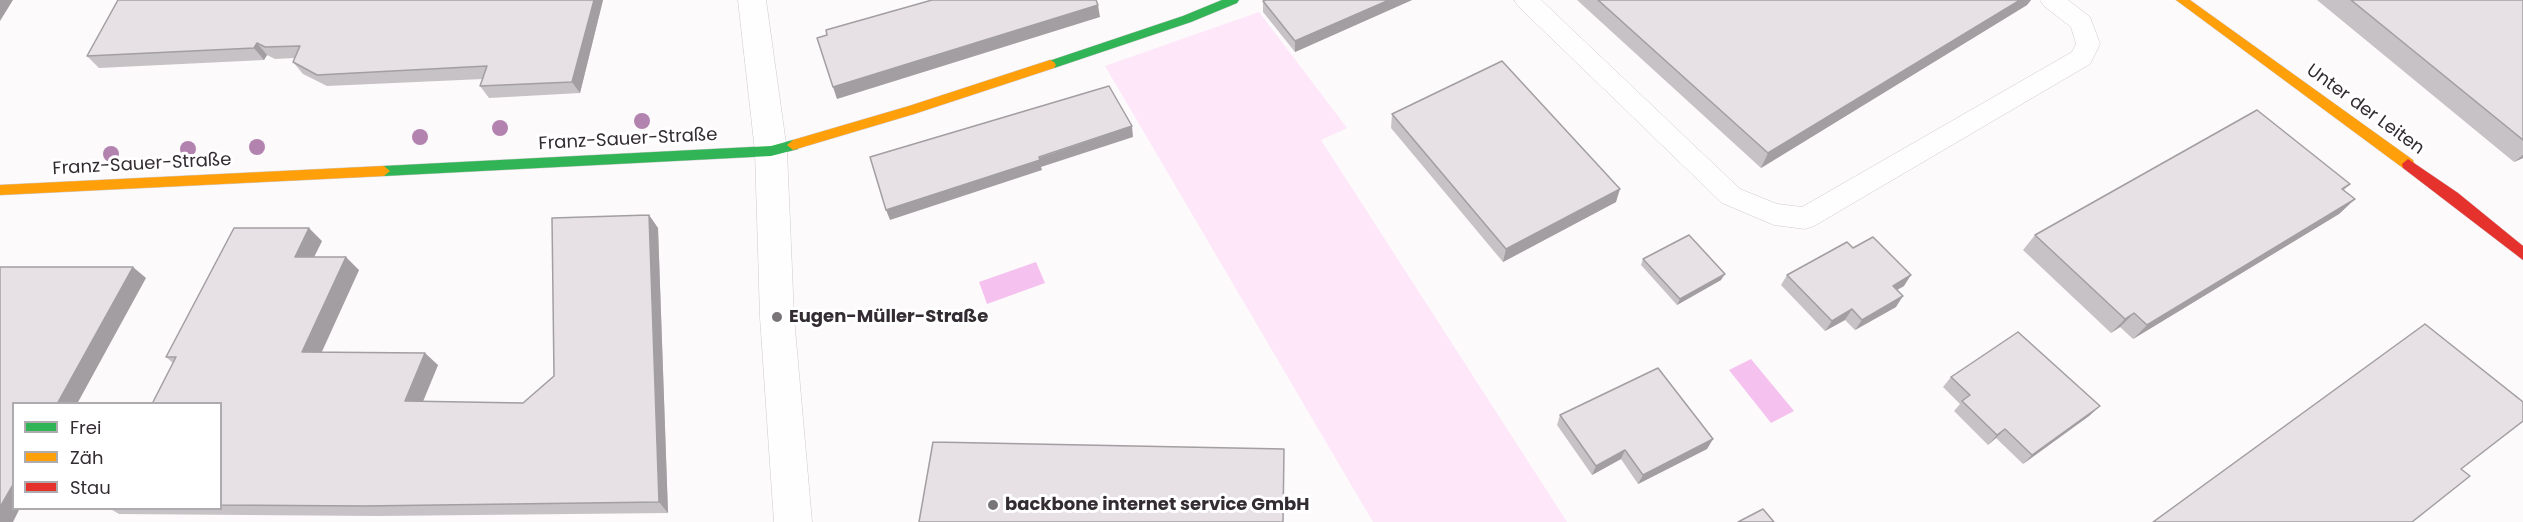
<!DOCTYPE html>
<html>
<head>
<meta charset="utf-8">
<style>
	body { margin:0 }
	#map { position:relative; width:2523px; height:522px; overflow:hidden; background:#fcfafb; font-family:Poppins,sans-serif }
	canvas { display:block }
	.legend { position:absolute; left:12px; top:402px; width:210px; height:108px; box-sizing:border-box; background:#fff; border:2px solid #adabad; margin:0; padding:8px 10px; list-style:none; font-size:18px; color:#332c32 }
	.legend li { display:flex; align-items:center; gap:12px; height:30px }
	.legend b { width:30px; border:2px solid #adabad }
</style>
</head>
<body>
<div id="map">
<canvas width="2523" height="522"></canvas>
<ul class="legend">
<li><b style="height:8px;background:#30b455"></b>Frei</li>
<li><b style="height:8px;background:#ff9f0a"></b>Zäh</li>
<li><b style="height:8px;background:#e5322d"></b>Stau</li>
</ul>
</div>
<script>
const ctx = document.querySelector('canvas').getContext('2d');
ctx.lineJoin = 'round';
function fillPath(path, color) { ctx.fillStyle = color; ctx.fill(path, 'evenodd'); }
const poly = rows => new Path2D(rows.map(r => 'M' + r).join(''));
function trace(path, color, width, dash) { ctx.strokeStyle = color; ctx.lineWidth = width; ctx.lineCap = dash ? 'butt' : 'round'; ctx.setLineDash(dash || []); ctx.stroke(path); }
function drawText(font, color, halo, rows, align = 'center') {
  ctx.font = font + ' Poppins,sans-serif'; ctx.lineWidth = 6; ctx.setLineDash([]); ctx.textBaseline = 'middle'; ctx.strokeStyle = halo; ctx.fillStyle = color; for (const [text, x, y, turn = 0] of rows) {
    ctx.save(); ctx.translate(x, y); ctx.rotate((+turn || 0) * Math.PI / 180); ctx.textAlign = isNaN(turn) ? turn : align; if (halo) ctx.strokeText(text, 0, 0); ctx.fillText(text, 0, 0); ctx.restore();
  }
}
const green = poly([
	[1259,12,1347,128,1321,140,1567,522,1373,522,1105,66]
]);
const water = poly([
	[1036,262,1045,283,987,304,979,282],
	[1751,359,1794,411,1771,423,1729,370]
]);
const lane = poly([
	[1514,0,1541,0,1740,189,1777,204,1802,207,2072,52,2076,44,2071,27,2044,6,2040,0,2068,0,2090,17,2100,44,2090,64,1814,226,1805,229,1774,225,1722,203,1518,6,1514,0]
]);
const street = poly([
	[738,0,766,0,787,151,794,317,812,522,774,522,760,317,755,151,738,0]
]);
const fast = poly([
	[1222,0,1239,0,1237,3,1191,22,1054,68,1046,68,1044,65,1046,62,1183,16,1222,0],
	[793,140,798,141,799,145,798,149,771,156,384,176,378,171,384,166,771,146,793,140]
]);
const slow = poly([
	[2176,0,2190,0,2413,160,2414,164,2413,168,2403,168,2176,0],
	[1050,60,1054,62,1056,65,1054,68,914,114,793,150,787,145,793,140,909,106,1050,60],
	[384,166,390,171,384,176,0,195,0,185,384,166]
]);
const jam = poly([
	[2408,159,2458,193,2523,246,2523,260,2403,168,2402,164,2408,159]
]);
const trees = [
	[642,121],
	[500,128],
	[420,137],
	[257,147],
	[188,149],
	[111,154]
];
const wall = poly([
	[603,0,580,93,489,98,480,86,483,79,327,86,303,74,293,62,295,58,275,59,267,55,264,60,99,68,87,56],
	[1266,0,1412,0,1295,52,1263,12,1263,1],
	[1577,0,2031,0,2027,5,1761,168],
	[2317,0,2523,0,2523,158,2514,162],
	[1392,114,1616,202,1503,262,1391,128],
	[2350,184,2344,190,2355,199,2339,214,2133,339,2120,327,2111,333,2023,250,2035,235],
	[649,215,658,228,668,513,378,516,119,514,109,508,220,508,220,404,166,357,322,241,314,257,359,270,322,352,438,365,423,402,523,403,554,376],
	[1853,248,1904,286,1897,290,1896,307,1855,330,1845,320,1825,331,1781,285,1787,275],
	[1643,259,1721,280,1677,305,1641,265],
	[1951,377,2100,406,2089,416,2023,464,1996,438,1988,445,1954,411,1960,404,1943,387],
	[1560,415,1713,439,1707,449,1638,484,1621,459,1592,475,1557,425]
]);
const shadedWall = poly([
	[0,0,13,0,0,21],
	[594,0,603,0,580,93,572,82],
	[1389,0,1412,0,1295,52,1295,41],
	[2020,0,2031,0,2027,5,1761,168,1768,153],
	[1098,5,1100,17,837,99,833,87],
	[257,43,267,55,264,60,254,48],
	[1132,126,1133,137,1041,167,1042,170,890,220,886,210],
	[2523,155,2523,158,2514,162],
	[1620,189,1616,202,1503,262,1506,249],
	[2355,199,2339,214,2133,339,2147,325],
	[649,215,658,228,668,513,659,502],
	[309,228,322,241,308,269,295,257],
	[346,257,359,270,316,364,302,352],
	[133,267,146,278,77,404,57,404],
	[1725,274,1721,280,1677,305,1680,299],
	[1911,275,1904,286,1886,296,1893,286],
	[1903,296,1896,307,1855,330,1862,320],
	[1852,309,1845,320,1825,331,1832,321],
	[2134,313,2120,327,2111,333,2125,319],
	[425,353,438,365,418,413,405,401],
	[2100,406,2089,416,2023,464,2032,455],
	[2005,429,1996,438,1988,445,1997,435],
	[1713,439,1707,449,1638,484,1643,475],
	[1625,450,1621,459,1592,475,1596,466],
	[14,483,14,508,20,508,13,522,0,522,0,507]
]);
const building = poly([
	[118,0,594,0,572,82,480,86,487,66,317,75,293,62,300,46,265,47,257,43,254,48,87,56,118,0],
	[932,0,1096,0,1098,5,833,87,817,38,827,35,826,30,932,0],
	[1266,0,1389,0,1295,41,1263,1,1266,0],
	[1598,0,2020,0,1768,153,1598,0],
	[2351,0,2523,0,2523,140,2351,0],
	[1502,61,1620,189,1506,249,1392,114,1502,61],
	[1109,86,1132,126,1039,157,1040,160,886,210,870,157,1109,86],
	[2257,110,2350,184,2342,189,2355,199,2147,325,2134,313,2125,319,2035,235,2257,110],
	[649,215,659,502,364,506,220,505,220,404,152,404,176,357,166,357,234,228,309,228,295,257,346,257,302,352,425,353,405,401,523,403,554,376,552,218,649,215],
	[1689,235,1725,274,1680,299,1643,259,1689,235],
	[1873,237,1911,275,1893,286,1903,296,1862,320,1852,309,1832,321,1787,275,1847,242,1853,248,1873,237],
	[0,267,133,267,57,404,14,404,14,483,0,507,0,267],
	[2425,324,2523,402,2523,421,2461,469,2470,476,2412,522,2153,522,2425,324],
	[2018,332,2100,406,2032,455,2005,429,1997,435,1962,401,1970,395,1951,377,2018,332],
	[1658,368,1713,439,1643,475,1625,450,1596,466,1560,415,1658,368],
	[933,442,1284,449,1283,522,919,522,933,442],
	[1763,509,1774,522,1738,522,1763,509]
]);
const markers = [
	[777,317,6,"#797478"],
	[993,505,6,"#797478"]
];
const streetNames = [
	["Unter der Leiten",2365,110,36],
	["Franz-Sauer-Straße",628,140,-3],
	["Franz-Sauer-Straße",142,165,-3]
];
const poiNames = [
	["Eugen-Müller-Straße",789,317],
	["backbone internet service GmbH",1005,505]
];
fillPath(green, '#fde7f9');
fillPath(water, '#f5c1ef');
trace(lane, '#cecacd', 1);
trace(street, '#cecacd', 1);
trace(fast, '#cecacd', 1);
trace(slow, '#cecacd', 1);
trace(jam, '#cecacd', 1);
fillPath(lane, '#fffefe');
fillPath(street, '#fffefe');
fillPath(fast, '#30b455');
fillPath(slow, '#ff9f0a');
fillPath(jam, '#e5322d');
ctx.fillStyle = '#b383b0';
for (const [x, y] of trees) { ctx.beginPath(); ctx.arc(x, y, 8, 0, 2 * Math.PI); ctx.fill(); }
fillPath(wall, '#c7c2c6');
fillPath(shadedWall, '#a29ea1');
fillPath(building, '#e7e1e6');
trace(building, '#a29ea1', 1.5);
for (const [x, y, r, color] of markers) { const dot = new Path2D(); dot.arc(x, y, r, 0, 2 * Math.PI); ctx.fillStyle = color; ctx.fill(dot); trace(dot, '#fff', 2); }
drawText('18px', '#332c32', '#fff', streetNames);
drawText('bold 18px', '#332c32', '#fff', poiNames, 'left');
</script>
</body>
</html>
